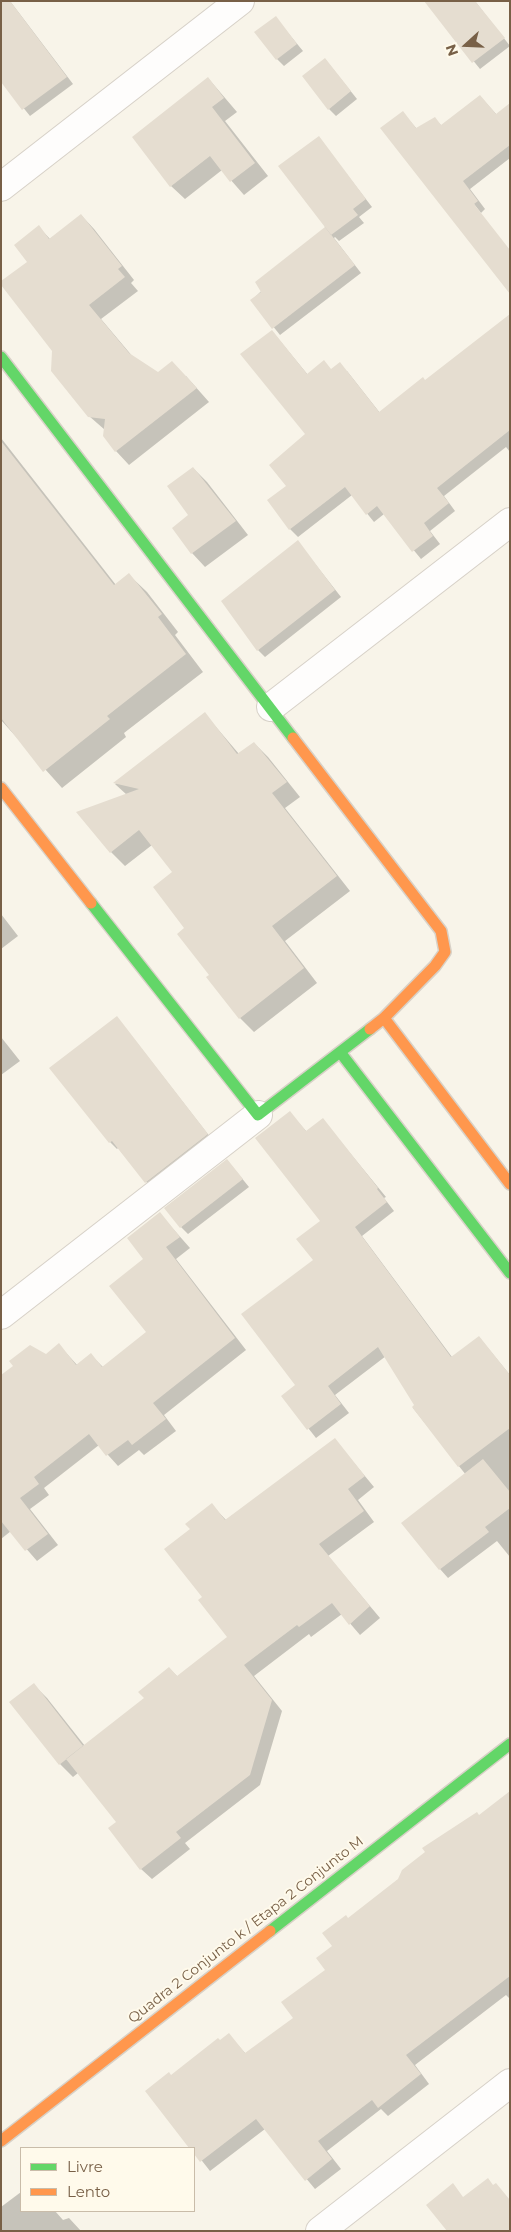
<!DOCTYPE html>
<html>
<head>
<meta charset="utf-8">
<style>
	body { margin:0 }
	#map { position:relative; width:511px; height:2232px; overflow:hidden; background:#f8f4e9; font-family:Montserrat,sans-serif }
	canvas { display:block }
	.frame { position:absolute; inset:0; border:2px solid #786047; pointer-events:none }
	.legend { position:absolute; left:20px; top:2147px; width:175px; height:65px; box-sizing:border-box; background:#fffaeb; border:1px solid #c9bca9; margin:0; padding:6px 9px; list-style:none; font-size:15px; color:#786047 }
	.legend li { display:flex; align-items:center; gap:10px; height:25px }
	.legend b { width:25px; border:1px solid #c9bca9 }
	.north { position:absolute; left:441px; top:20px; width:50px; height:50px; -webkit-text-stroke:4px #fffaeb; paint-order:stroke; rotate:250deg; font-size:14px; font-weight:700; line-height:20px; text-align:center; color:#786047 }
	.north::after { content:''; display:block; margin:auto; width:18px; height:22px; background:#786047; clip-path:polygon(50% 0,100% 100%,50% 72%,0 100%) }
</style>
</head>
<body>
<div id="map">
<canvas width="511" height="2232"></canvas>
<div class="frame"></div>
<ul class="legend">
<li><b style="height:6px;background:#63d668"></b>Livre</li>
<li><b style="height:6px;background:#ff974d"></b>Lento</li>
</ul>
<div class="north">N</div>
</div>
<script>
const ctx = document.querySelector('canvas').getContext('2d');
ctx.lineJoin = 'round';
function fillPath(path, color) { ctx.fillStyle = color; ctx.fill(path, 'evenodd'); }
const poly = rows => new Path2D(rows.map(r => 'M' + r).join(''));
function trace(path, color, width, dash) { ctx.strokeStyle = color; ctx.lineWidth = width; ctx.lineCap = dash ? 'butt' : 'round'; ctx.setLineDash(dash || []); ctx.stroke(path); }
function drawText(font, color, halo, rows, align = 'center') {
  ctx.font = font + ' Montserrat,sans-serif'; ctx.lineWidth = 4; ctx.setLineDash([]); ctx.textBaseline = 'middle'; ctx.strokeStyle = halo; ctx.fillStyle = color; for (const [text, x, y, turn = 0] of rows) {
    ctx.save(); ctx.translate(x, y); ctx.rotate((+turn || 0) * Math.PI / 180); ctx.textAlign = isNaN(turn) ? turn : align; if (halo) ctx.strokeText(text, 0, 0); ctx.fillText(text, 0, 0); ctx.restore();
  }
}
const shadow = poly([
	[10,1,73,84,30,116,1,80],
	[425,1,475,1,510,46,480,69],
	[275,17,303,51,284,66,277,59],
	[325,59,357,99,336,116,329,109],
	[208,78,237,112,225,121,268,176,244,195,222,170,185,199,171,186],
	[480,96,497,115,510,113,510,158,470,189,485,209,481,213,403,113,417,129,435,119,442,126],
	[318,137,372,207,359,217,364,223,339,241,335,237,334,238,361,273,280,335,252,300,325,229],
	[81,215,94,229,134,280,131,283,138,291,101,319,133,357,158,374,186,376,209,402,129,465,116,451,105,430,89,416,54,350,28,262,39,227,50,239],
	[510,316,510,452,506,447,444,496,455,511,430,531,440,544,421,559,384,514,374,522,352,495,298,537,290,529,288,486,307,434,272,331,308,375,332,370,347,371,380,413,426,381],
	[1,438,116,585,129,575,147,592,178,632,175,635,203,672,124,733,126,737,62,788,1,720],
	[193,468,207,482,248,535,205,567,192,553,174,528,190,516],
	[298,542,341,597,265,657,258,650],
	[205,714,239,754,254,743,268,757,300,797,285,808,350,891,285,941,317,983,254,1032,240,1018,208,977,210,975,186,928,174,872,152,845,125,866,111,852,127,795,115,784],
	[1,914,18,936,1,949],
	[123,1025,214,1142,153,1190,118,1148,117,1149,110,1142],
	[1,1037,20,1061,1,1075],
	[290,1113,307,1132,323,1120,386,1197,384,1198,394,1211,362,1236,452,1357,479,1337,510,1375,510,1557,497,1541,448,1578,440,1569,466,1475,413,1408,416,1405,386,1356,335,1395,349,1413,316,1438,283,1396,297,1385,322,1222],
	[227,1160,249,1187,188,1234,181,1227],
	[160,1214,190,1248,176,1259,246,1350,164,1415,176,1431,144,1455,139,1450,118,1466,99,1445,44,1488,49,1495,30,1509,58,1545,37,1561,11,1531,1,1539,1,1376,46,1355,59,1345,78,1366,91,1355,103,1367,148,1333,145,1259],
	[335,1440,374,1487,358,1500,374,1522,328,1556,380,1618,360,1635,342,1614,311,1637,309,1634,254,1676,282,1711,260,1785,185,1843,190,1849,152,1879,141,1869,118,1823,78,1773,73,1777,60,1764,34,1685,47,1698,85,1746,145,1698,169,1668,178,1677,229,1637,204,1598,191,1529,212,1505,226,1520],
	[510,1792,510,1999,506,1995,415,2065,429,2084,388,2116,381,2109,327,2151,341,2169,315,2189,265,2129,210,2171,147,2091,172,2077,229,2035,246,2054,295,2019,327,1970,333,1946,348,1919],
	[21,2192,21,2211,55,2211,63,2220,69,2218,81,2231,1,2231,1,2207]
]);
const building = poly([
	[1,1,10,1,67,77,22,110,1,82],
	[424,1,475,1,505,38,472,63],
	[276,16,297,44,276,60,254,32],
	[325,58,351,91,328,110,302,76],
	[208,77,224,98,212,107,255,163,230,182,210,156,170,187,132,137],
	[480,95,496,114,510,103,510,145,463,181,478,201,474,204,510,250,510,294,380,128,403,111,416,128,435,117,441,125],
	[319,136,366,199,353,209,358,215,331,235,278,166],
	[81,214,122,266,118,269,125,277,89,305,129,353,158,372,172,361,197,388,115,452,103,436,105,419,88,417,51,371,52,351,1,285,1,281,27,262,14,245,39,225,49,239],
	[325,227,355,265,272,329,250,300,261,292,255,282],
	[510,314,510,430,437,488,449,503,424,523,433,536,412,552,377,506,366,515,345,487,289,530,267,500,286,486,269,465,305,434,240,354,272,330,307,374,324,360,331,369,340,362,379,412,423,377,425,380],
	[1,441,114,585,129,573,162,614,158,617,186,654,107,716,110,719,43,772,1,718],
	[193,467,236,521,191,554,172,528,188,515,167,486],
	[298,540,335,590,257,651,221,601],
	[205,712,237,754,254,742,287,782,272,793,337,876,272,926,304,968,239,1019,206,977,209,975,177,934,184,928,153,887,172,872,139,830,110,853,76,812,139,789,113,783],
	[117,1016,208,1134,145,1183,112,1141,109,1143,49,1068],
	[290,1111,306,1131,323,1118,378,1188,377,1189,387,1202,355,1227,451,1357,479,1336,510,1375,510,1428,458,1467,412,1407,414,1405,378,1347,328,1386,341,1404,307,1430,281,1396,295,1385,241,1314,313,1260,296,1239,320,1221,255,1138],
	[227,1159,243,1179,180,1228,164,1208],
	[160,1212,180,1237,166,1247,235,1338,153,1403,166,1419,132,1445,128,1440,106,1456,89,1434,34,1477,39,1484,20,1498,48,1534,25,1551,1,1521,1,1375,13,1366,9,1361,30,1345,46,1354,59,1343,76,1365,91,1353,102,1367,146,1332,109,1286,143,1259,127,1238],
	[335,1438,365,1476,348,1489,364,1511,319,1544,370,1606,349,1625,332,1603,299,1627,297,1625,244,1665,272,1700,250,1775,176,1832,181,1838,140,1870,108,1828,116,1822,66,1759,144,1698,138,1692,169,1667,177,1676,227,1637,198,1600,202,1597,164,1549,190,1529,185,1524,212,1503,225,1520],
	[483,1459,510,1492,510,1508,485,1527,489,1532,439,1570,401,1523],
	[34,1683,83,1746,59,1765,9,1702],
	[510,1791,510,1976,406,2055,421,2074,378,2108,372,2100,318,2141,332,2159,305,2181,256,2119,200,2162,194,2154,194,2148,189,2148,145,2091,169,2072,171,2075,218,2038,220,2040,229,2033,245,2053,293,2018,281,2002,325,1970,316,1958,332,1946,322,1933,346,1915,348,1918,398,1879,402,1870,425,1852,422,1848,477,1812,479,1815],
	[488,2178,493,2185,496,2183,510,2200,510,2231,447,2231,426,2205,453,2183,463,2197]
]);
const street = poly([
	[1,187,240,1],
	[271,707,510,522],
	[1,1315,258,1115],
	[320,2231,510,2083]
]);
const fast = poly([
	[1,357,293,738],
	[91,903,258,1115,370,1029],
	[340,1052,510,1273],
	[270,1931,510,1744]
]);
const slow = poly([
	[293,738,441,931,445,952,435,966,384,1018,370,1029],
	[1,788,91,903],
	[384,1018,510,1184],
	[1,2141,270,1931]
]);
const streetNames = [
	["Quadra 2 Conjunto k / Etapa 2 Conjunto M",246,1930,-38]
];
fillPath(shadow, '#0003');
fillPath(building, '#e5ddd0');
trace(street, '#d7d1c8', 30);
trace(fast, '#d8d1c7', 14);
trace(slow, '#d8d1c7', 14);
trace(street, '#fefdfc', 28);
trace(fast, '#63d668', 11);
trace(slow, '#ff974d', 11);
drawText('14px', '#786047', '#fffaeb', streetNames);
</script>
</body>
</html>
